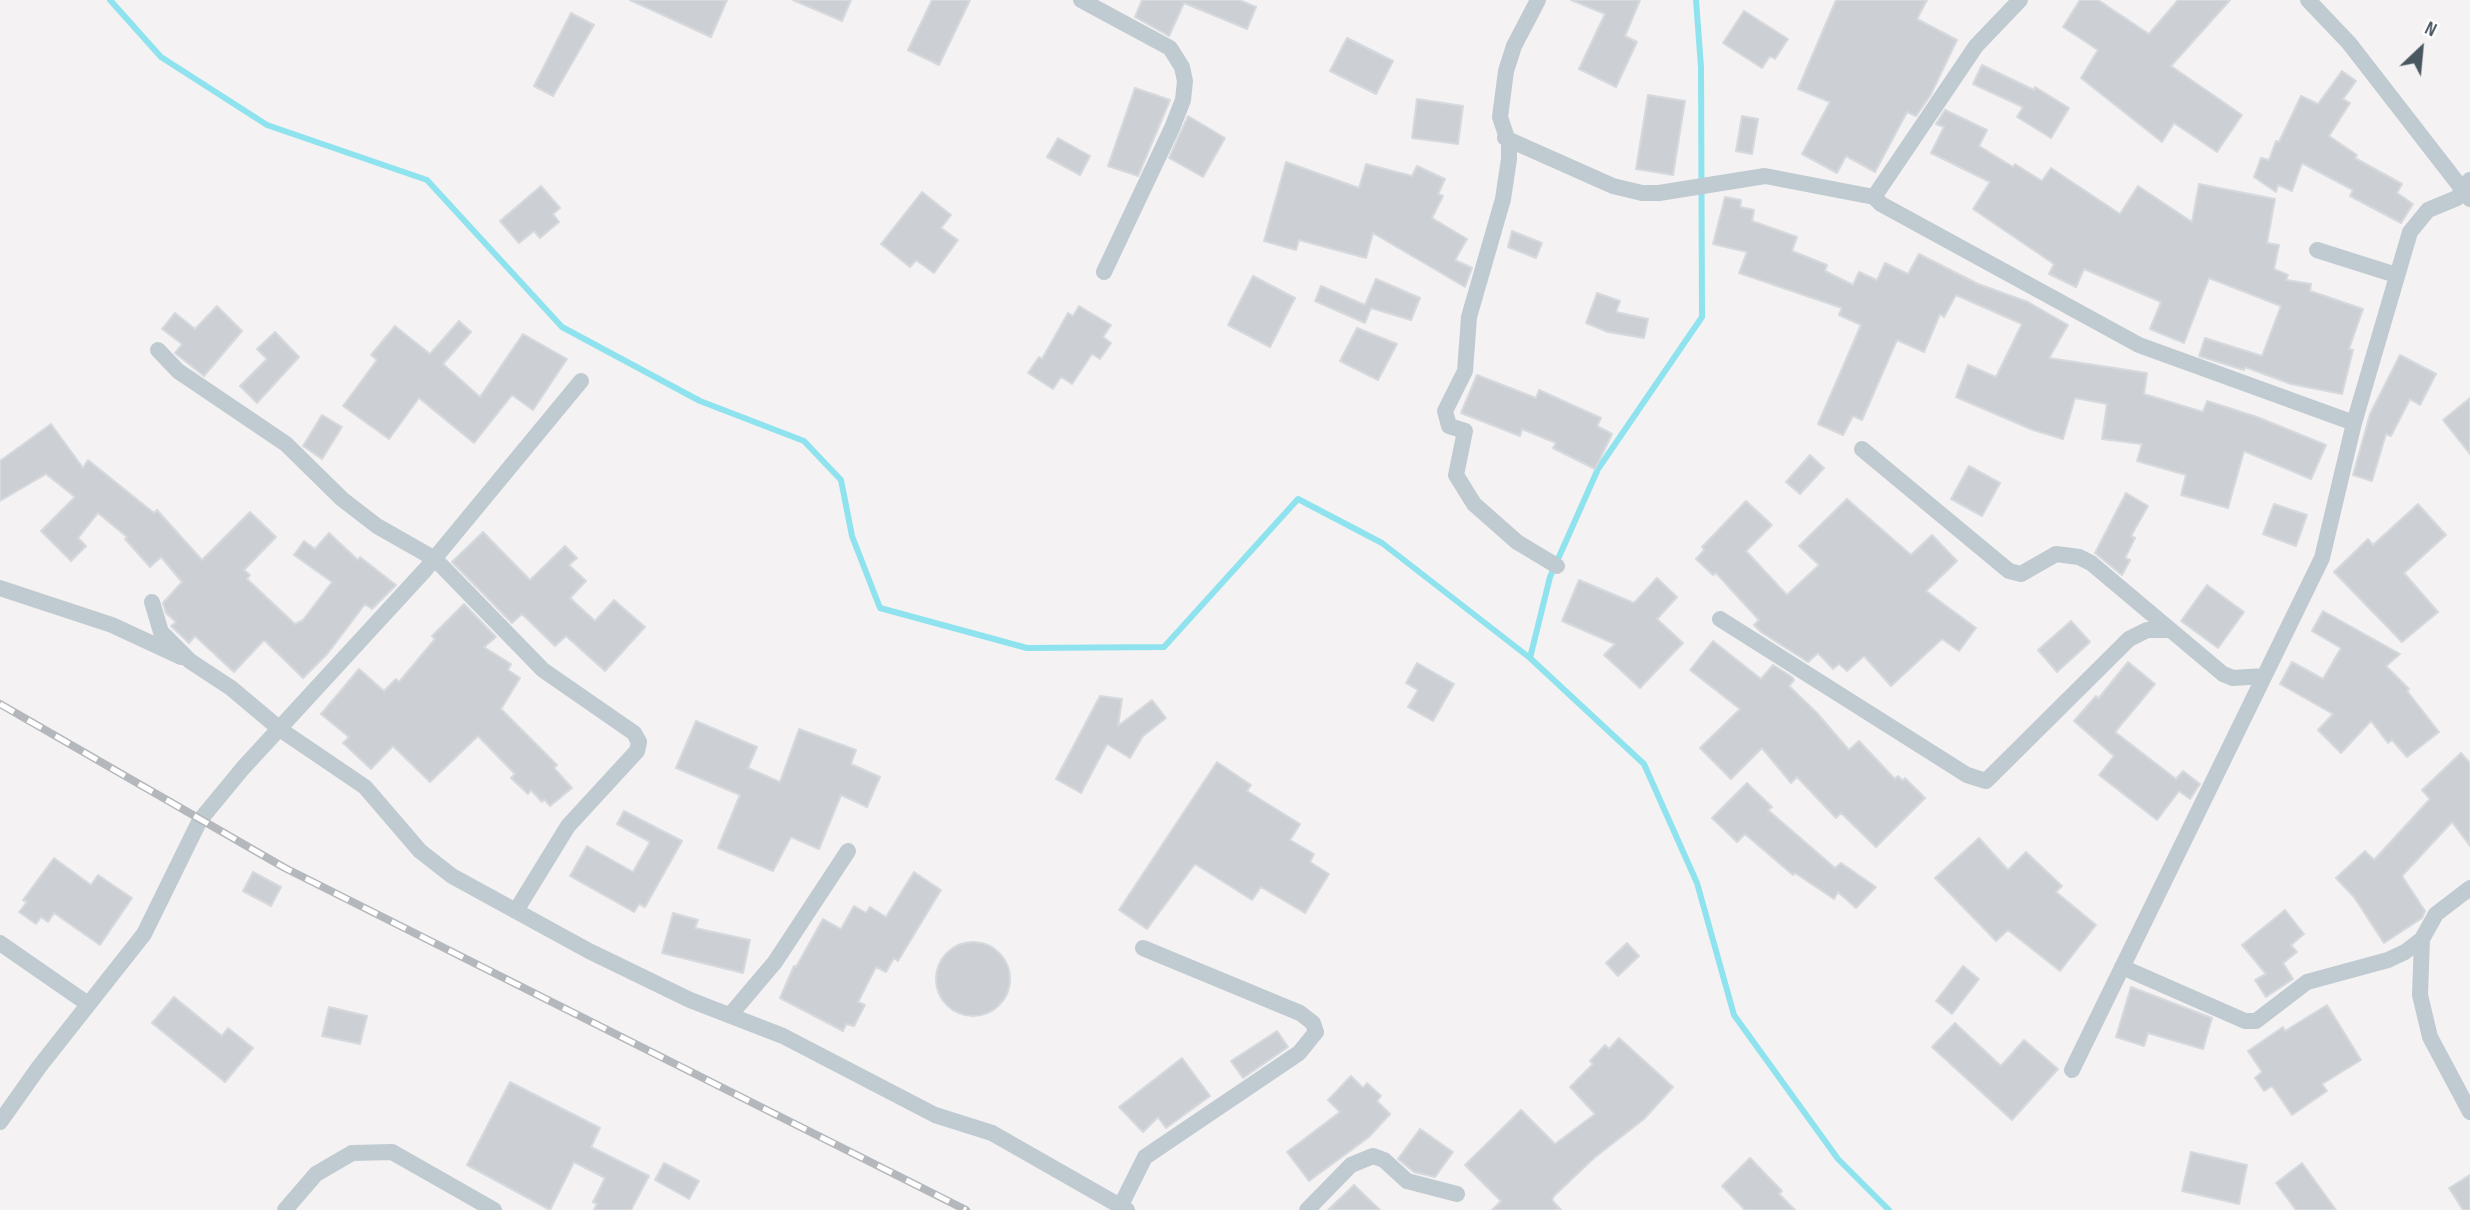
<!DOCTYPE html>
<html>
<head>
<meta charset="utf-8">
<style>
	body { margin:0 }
	#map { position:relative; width:2470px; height:1210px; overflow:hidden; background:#f4f2f2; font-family:"Sofia Sans Condensed",sans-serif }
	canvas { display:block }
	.north { position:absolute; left:2386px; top:14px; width:70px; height:70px; -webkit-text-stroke:5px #fff; paint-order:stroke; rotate:26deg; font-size:19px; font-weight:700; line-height:28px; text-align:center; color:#495760 }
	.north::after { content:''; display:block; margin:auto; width:24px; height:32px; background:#495760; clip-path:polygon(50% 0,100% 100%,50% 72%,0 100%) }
</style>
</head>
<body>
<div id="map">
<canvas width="2470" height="1210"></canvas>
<div class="north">N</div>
</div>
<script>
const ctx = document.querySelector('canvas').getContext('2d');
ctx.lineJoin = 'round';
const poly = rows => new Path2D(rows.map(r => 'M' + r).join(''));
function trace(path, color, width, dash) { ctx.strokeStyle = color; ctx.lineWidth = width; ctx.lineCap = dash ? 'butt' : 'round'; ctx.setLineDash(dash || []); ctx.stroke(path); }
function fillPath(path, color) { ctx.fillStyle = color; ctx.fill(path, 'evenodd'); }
const stream = poly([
	[110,0,161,57,267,125,427,180,562,327,700,401,804,441,841,480,852,536,880,608,1027,648,1164,647,1298,499,1382,543,1530,658,1644,764,1697,883,1734,1015,1838,1159,1889,1210],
	[1530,658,1550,577,1598,469,1702,317,1701,67,1696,0]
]);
const building = poly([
	[630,0,727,0,711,37,630,0],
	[793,0,851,0,842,21,793,0],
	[932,0,970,0,939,65,908,50,932,0],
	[1142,0,1239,0,1256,7,1247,29,1184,3,1169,36,1135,17,1142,0],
	[1571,0,1640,0,1625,36,1637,42,1616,87,1579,69,1605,14,1571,0],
	[1836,0,1927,0,1917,19,1957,40,1930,96,1916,116,1907,112,1875,172,1846,156,1837,173,1802,154,1830,102,1798,89,1836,0],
	[2080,0,2098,0,2149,34,2178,0,2230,0,2171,66,2242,115,2217,152,2174,123,2162,142,2081,78,2098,50,2063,27,2080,0],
	[1744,11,1788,39,1775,59,1770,56,1762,68,1723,43,1744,11],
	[571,13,594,25,553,96,534,86,571,13],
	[1347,38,1393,61,1376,94,1330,71,1347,38],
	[1982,65,2034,90,2035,87,2069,108,2051,138,2017,117,2023,107,1973,84,1982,65],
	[2342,71,2356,81,2343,99,2350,103,2329,136,2357,155,2355,158,2402,184,2397,193,2413,204,2401,223,2350,196,2353,190,2302,163,2292,191,2278,185,2276,192,2254,177,2261,158,2269,160,2276,141,2279,142,2301,96,2318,104,2342,71],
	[1135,88,1170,100,1138,176,1108,166,1135,88],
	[1648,95,1685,101,1673,175,1636,169,1648,95],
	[1417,99,1463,106,1458,144,1412,138,1417,99],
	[1945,110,1987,130,1979,146,2013,167,2015,164,2042,181,2051,168,2120,214,2138,186,2192,222,2199,184,2275,199,2267,243,2279,245,2274,269,2288,275,2286,280,2311,284,2310,291,2363,309,2349,349,2353,350,2342,394,2291,384,2245,367,2244,370,2199,356,2205,338,2262,356,2281,306,2209,278,2184,343,2150,329,2161,302,2084,269,2076,287,2049,274,2054,264,1973,209,1990,182,1931,153,1944,127,1936,124,1945,110],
	[1188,116,1225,138,1203,177,1169,158,1188,116],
	[1742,116,1758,119,1752,154,1736,151,1742,116],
	[1058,138,1090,156,1080,175,1047,157,1058,138],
	[1286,162,1359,188,1366,164,1412,176,1417,166,1445,179,1438,194,1443,196,1432,218,1467,239,1455,260,1472,268,1465,287,1373,233,1366,258,1299,240,1296,250,1264,241,1286,162],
	[541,186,560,208,553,214,559,222,540,238,534,231,519,243,500,221,541,186],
	[922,192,951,215,941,228,958,240,934,273,916,260,910,267,881,244,922,192],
	[1725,197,1741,200,1740,207,1754,210,1752,221,1797,237,1792,251,1827,265,1825,271,1853,285,1859,272,1877,280,1885,263,1908,274,1919,254,1978,284,2028,302,2068,325,2049,358,2147,373,2144,394,2203,412,2207,401,2257,417,2326,445,2311,479,2244,451,2228,508,2181,495,2186,475,2137,461,2142,444,2102,439,2107,404,2075,398,2063,439,2033,430,1956,397,1968,365,1996,377,2022,324,1956,295,1944,317,1940,314,1924,352,1897,340,1862,420,1853,416,1843,435,1818,424,1861,325,1839,315,1842,308,1739,273,1747,252,1713,244,1725,197],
	[1512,231,1542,243,1536,258,1508,247,1512,231],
	[1253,276,1295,298,1270,347,1228,325,1253,276],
	[1376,279,1420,298,1411,320,1371,308,1365,323,1315,301,1321,286,1365,305,1376,279],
	[1597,293,1620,301,1616,312,1648,319,1644,338,1608,332,1586,323,1597,293],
	[217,306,242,331,204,376,175,353,182,344,162,329,175,313,195,329,217,306],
	[1079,306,1111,325,1103,337,1111,343,1100,359,1092,354,1072,384,1061,377,1053,389,1028,373,1039,357,1042,359,1068,313,1073,316,1079,306],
	[459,321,471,332,443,364,480,397,523,334,567,359,533,410,512,395,474,443,419,398,389,439,343,406,377,360,371,355,395,326,430,354,459,321],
	[1357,328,1397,344,1378,380,1340,361,1357,328],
	[275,332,299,357,257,403,240,386,267,359,257,349,275,332],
	[2400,355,2436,374,2420,405,2410,399,2391,436,2386,434,2372,481,2353,475,2370,414,2400,355],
	[1477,375,1536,398,1539,390,1601,418,1597,426,1612,434,1595,469,1553,448,1556,443,1522,429,1520,436,1461,413,1477,375],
	[2470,398,2470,454,2443,420,2470,398],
	[322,415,342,427,322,459,303,446,322,415],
	[51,424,83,468,88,460,154,513,157,510,202,560,250,512,276,537,244,570,250,575,247,579,295,624,303,620,332,582,294,555,304,541,315,549,329,533,358,560,360,557,396,585,372,609,365,604,328,653,303,678,264,640,234,672,195,636,189,643,171,626,176,622,166,613,163,603,182,582,161,557,150,567,125,539,127,537,98,513,78,538,86,546,71,561,41,531,75,497,46,474,0,501,0,461,51,424],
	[1810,455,1824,468,1800,494,1786,482,1810,455],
	[1969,466,2000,483,1982,516,1951,499,1969,466],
	[2126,493,2148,506,2131,536,2135,538,2125,558,2130,560,2122,575,2095,553,2126,493],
	[1847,499,1911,555,1932,535,1957,561,1926,591,1976,628,1959,651,1942,639,1891,686,1864,656,1847,671,1839,664,1833,669,1818,653,1808,662,1761,632,1754,625,1759,620,1716,573,1713,575,1696,559,1704,550,1702,547,1746,501,1772,525,1746,551,1787,595,1819,565,1799,546,1847,499],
	[2274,504,2307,515,2296,546,2263,534,2274,504],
	[2418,504,2446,535,2404,573,2438,612,2402,642,2334,572,2368,539,2373,545,2418,504],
	[483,532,530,580,565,546,577,558,569,565,586,581,570,598,595,621,614,600,645,627,605,671,566,636,555,646,522,614,512,623,452,562,483,532],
	[1657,578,1677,597,1657,619,1683,643,1640,688,1604,655,1615,644,1562,621,1579,580,1634,603,1657,578],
	[2207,585,2244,612,2218,648,2181,621,2207,585],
	[464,604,496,637,484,647,511,664,508,670,520,678,501,709,557,765,554,768,572,788,550,806,544,799,542,802,531,790,528,794,511,778,515,774,478,736,430,782,393,746,371,769,343,743,349,737,321,714,359,669,384,691,396,679,399,682,435,639,432,636,464,604],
	[2323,611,2400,654,2386,666,2409,689,2407,691,2439,732,2407,757,2392,740,2388,743,2371,721,2341,753,2318,730,2333,714,2280,684,2292,662,2323,679,2341,648,2312,631,2323,611],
	[2071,621,2090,642,2057,672,2038,650,2071,621],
	[1713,641,1761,679,1773,665,1792,677,1794,680,1789,686,1817,713,1849,750,1859,741,1895,779,1898,776,1903,781,1905,778,1925,798,1876,847,1841,813,1836,818,1797,777,1791,783,1762,748,1731,779,1700,748,1740,709,1690,670,1713,641],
	[2128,662,2155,684,2115,732,2176,779,2183,771,2200,784,2190,799,2179,791,2157,820,2099,775,2114,756,2074,721,2096,696,2098,699,2128,662],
	[1417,663,1454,684,1433,721,1408,707,1418,690,1406,683,1417,663],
	[1100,696,1122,699,1118,726,1152,700,1166,718,1143,736,1130,758,1107,744,1081,793,1056,779,1100,696],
	[696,721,757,747,748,768,780,782,799,729,856,750,851,764,880,777,867,807,841,795,819,849,791,837,773,871,718,848,740,795,676,768,696,721],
	[2461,753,2470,763,2470,846,2452,822,2402,876,2425,911,2422,918,2384,943,2354,897,2336,878,2365,851,2374,860,2430,799,2422,790,2461,753],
	[1217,762,1251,785,1247,791,1300,824,1290,840,1314,854,1310,862,1329,874,1305,913,1261,887,1252,900,1195,864,1147,929,1119,910,1217,762],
	[1747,783,1772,807,1768,810,1835,868,1841,863,1876,887,1856,908,1838,892,1834,899,1795,873,1793,875,1745,834,1737,842,1712,818,1747,783],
	[624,811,682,841,645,907,639,904,634,912,570,876,587,846,633,872,650,842,617,824,624,811],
	[1979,838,2008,870,2026,852,2062,886,2056,892,2096,925,2060,971,2008,930,1996,941,1935,878,1979,838],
	[54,858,91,885,98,875,132,898,100,945,54,913,48,922,41,917,36,924,19,912,27,902,23,900,54,858],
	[253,872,281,887,271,906,243,891,253,872],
	[914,872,941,890,898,961,894,958,886,972,876,967,858,1002,865,1005,854,1026,846,1024,843,1031,780,998,794,966,796,967,823,919,841,929,854,906,866,913,870,907,886,917,914,872],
	[2285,910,2304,934,2291,945,2297,952,2283,963,2293,979,2266,997,2255,980,2266,974,2242,945,2285,910],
	[673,913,698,920,695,928,750,940,743,973,662,953,673,913],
	'936 979a37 37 0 1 1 74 0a37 37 0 1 1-74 0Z',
	[1627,943,1639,956,1618,976,1606,963,1627,943],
	[1963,966,1979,979,1952,1014,1936,1001,1963,966],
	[2131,987,2212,1018,2203,1049,2148,1033,2144,1046,2116,1037,2131,987],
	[174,997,222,1036,228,1028,253,1048,225,1082,152,1023,174,997],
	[2327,1005,2361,1060,2322,1084,2327,1091,2292,1115,2272,1086,2264,1091,2255,1078,2262,1072,2248,1051,2283,1027,2285,1031,2327,1005],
	[329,1007,367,1016,360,1044,322,1036,329,1007],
	[1955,1023,2001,1066,2024,1040,2058,1069,2012,1120,1932,1047,1955,1023],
	[1277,1031,1288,1047,1243,1078,1231,1061,1277,1031],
	[1619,1038,1673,1087,1644,1119,1594,1158,1554,1196,1552,1200,1561,1210,1492,1210,1501,1201,1465,1165,1521,1110,1555,1144,1595,1114,1570,1087,1593,1064,1590,1061,1605,1045,1609,1049,1619,1038],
	[1182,1058,1210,1096,1166,1128,1158,1117,1143,1132,1119,1107,1182,1058],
	[1351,1076,1363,1088,1367,1083,1381,1096,1377,1101,1390,1114,1369,1137,1309,1181,1287,1152,1340,1112,1328,1100,1351,1076],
	[510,1082,600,1128,591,1147,649,1176,631,1210,594,1210,597,1204,593,1202,605,1178,574,1162,550,1210,467,1165,510,1082],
	[1420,1129,1453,1152,1435,1177,1414,1172,1398,1159,1420,1129],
	[2191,1152,2247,1165,2239,1204,2182,1191,2191,1152],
	[1750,1158,1782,1191,1779,1194,1795,1210,1745,1210,1722,1186,1750,1158],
	[664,1163,699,1181,689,1199,655,1180,664,1163],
	[2302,1163,2336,1210,2296,1210,2276,1183,2302,1163],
	[2470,1175,2470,1210,2463,1210,2449,1188,2470,1175],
	[1354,1185,1380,1210,1328,1210,1354,1185]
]);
const street = poly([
	[1081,0,1170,48,1182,67,1185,81,1183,100,1172,128,1104,272],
	[1538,0,1514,46,1506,71,1500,117,1509,144,1509,159,1503,199,1469,317,1465,371,1445,411,1449,426,1465,431,1456,475,1474,504,1517,542,1557,566],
	[2308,0,2349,43,2470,199],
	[1505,138,1613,186,1642,193,1659,193,1765,176,1874,197,1881,204,2139,345,2354,423],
	[1874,197,1976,46,2020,0],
	[2317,250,2396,275],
	[158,350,178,371,286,444,342,499,377,526,435,559,543,670,634,733,639,742,637,751,568,826,517,909],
	[1862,449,2009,571,2021,574,2056,554,2079,557,2091,563,2223,674,2233,678,2264,676],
	[0,588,112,625,181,657],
	[152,602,161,632,190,661,231,688,281,730,365,787,420,851,452,876,589,951,690,1000,783,1036,935,1115,992,1133,1127,1210],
	[1720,619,1967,775,1986,781,2129,639,2147,630,2170,630],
	[2422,939,2420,995,2430,1037,2470,1112],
	[0,943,88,1004],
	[2122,967,2245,1021,2256,1021,2307,982,2388,960,2405,952,2422,939,2436,914,2470,888],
	[731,1014,775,962,848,851],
	[2072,1070,2322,558,2354,423,2410,232,2428,210,2457,198,2470,180],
	[0,1122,39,1067,144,934,200,820,243,768,425,570,581,381],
	[1121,1205,1145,1157,1299,1053,1316,1032,1313,1023,1300,1013,1143,948],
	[285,1210,316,1174,352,1153,392,1152,494,1210],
	[1307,1210,1351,1165,1373,1156,1384,1160,1407,1181,1457,1194]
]);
const rail = poly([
	[0,704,285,868,966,1210]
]);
trace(stream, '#8fe3ee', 6);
fillPath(building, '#ccd0d4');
trace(building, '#d6d9dd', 2);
trace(street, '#c0cbd1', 16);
trace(rail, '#b4b8bc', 8);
trace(rail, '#fff', 5, [16]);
</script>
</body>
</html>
